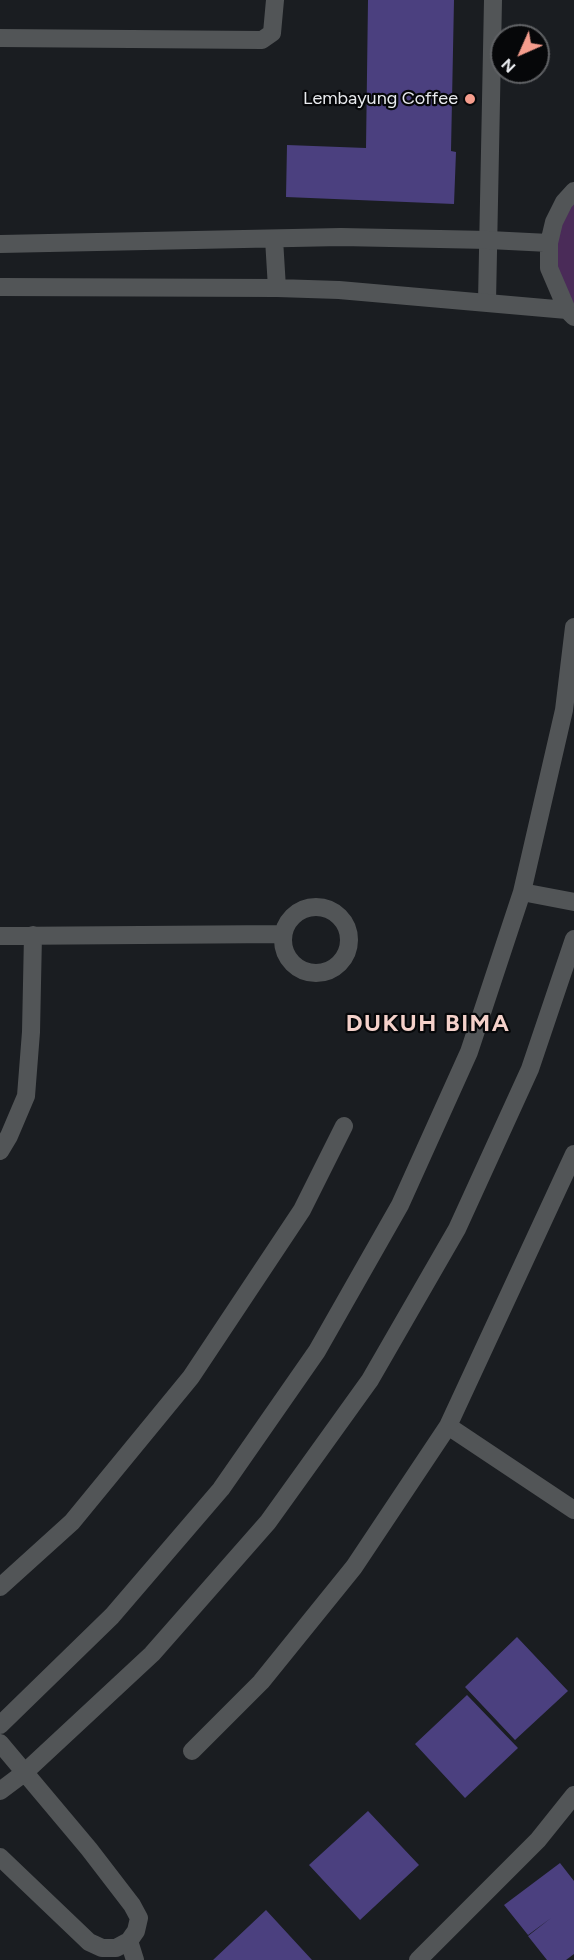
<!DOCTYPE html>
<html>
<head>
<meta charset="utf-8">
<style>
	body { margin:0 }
	#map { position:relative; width:574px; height:1960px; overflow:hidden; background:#1a1d21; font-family:Figtree,sans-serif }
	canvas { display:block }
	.north { position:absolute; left:490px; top:24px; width:60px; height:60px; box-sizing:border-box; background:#060709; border:2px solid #606265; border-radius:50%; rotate:225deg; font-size:16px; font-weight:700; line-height:24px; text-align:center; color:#e8eaee }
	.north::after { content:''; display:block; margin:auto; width:21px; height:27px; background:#f59d8d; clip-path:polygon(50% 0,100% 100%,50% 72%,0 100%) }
</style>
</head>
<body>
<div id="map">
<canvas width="574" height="1960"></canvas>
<div class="north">N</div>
</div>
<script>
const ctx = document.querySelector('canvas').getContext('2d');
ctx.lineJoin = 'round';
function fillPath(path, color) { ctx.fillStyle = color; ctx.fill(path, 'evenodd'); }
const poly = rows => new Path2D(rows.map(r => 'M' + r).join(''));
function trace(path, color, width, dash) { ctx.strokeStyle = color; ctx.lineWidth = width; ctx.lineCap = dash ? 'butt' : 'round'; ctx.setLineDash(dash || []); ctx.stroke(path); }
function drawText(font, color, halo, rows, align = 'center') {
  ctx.font = font + ' Figtree,sans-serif'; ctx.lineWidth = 4.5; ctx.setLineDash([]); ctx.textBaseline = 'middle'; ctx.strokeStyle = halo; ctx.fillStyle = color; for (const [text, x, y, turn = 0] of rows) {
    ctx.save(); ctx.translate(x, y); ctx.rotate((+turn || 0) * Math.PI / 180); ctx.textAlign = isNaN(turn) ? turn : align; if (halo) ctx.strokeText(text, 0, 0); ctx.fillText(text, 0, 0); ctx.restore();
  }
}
const green = poly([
	[574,194,574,317,549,243]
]);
const building = poly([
	[368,0,454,0,451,151,456,152,454,204,286,197,287,145,366,148],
	[517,1637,568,1691,515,1740,465,1687],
	[467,1695,518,1748,465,1798,415,1744],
	[368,1811,419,1865,360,1920,309,1865],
	[560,1863,574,1881,574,1954,566,1960,547,1960,528,1936,551,1918,528,1935,504,1905],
	[266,1910,312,1960,213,1960]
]);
const lane = poly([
	[487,302,493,0]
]);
const street = poly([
	[0,38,262,40,272,33,275,0],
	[574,191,564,202,554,222,549,243,549,268,567,310,574,317],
	[274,239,277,288],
	[0,244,341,237,489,240,549,243],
	[0,287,277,288,339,290,567,310],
	[522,892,574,902],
	'283 940a33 33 0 1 1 66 0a33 33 0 1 1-66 0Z',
	[0,936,282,934],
	[0,1151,9,1136,26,1096,31,1032,33,935],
	[448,1426,574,1510],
	[0,1587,72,1522,191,1377,302,1210,344,1126],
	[0,1725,112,1616,221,1489,317,1351,400,1205,469,1052,522,892,564,710,574,627],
	[0,1743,89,1849,132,1905,139,1918,136,1931,129,1941,116,1948,102,1948,89,1942,0,1857],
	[192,1751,261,1682,354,1567,448,1426,574,1154],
	[0,1791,24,1773,152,1654,268,1522,370,1380,457,1229,530,1069,574,939],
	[129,1941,135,1960],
	[418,1960,538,1840,574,1795]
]);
const markers = [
	[470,99,6,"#f59d8d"]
];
const poiNames = [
	["Lembayung Coffee",458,99]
];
const districtNames = [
	["DUKUH BIMA",428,1024]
];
fillPath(green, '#4a2b58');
fillPath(building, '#4b407f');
trace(lane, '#525557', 18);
trace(street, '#525557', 18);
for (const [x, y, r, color] of markers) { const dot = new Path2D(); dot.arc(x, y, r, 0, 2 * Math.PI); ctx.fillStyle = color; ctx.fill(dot); trace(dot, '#060709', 2); }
drawText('18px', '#e8eaee', '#060709', poiNames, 'right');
ctx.letterSpacing = '1.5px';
drawText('bold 24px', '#f4d1ca', '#060709', districtNames);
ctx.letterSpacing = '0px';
</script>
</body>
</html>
